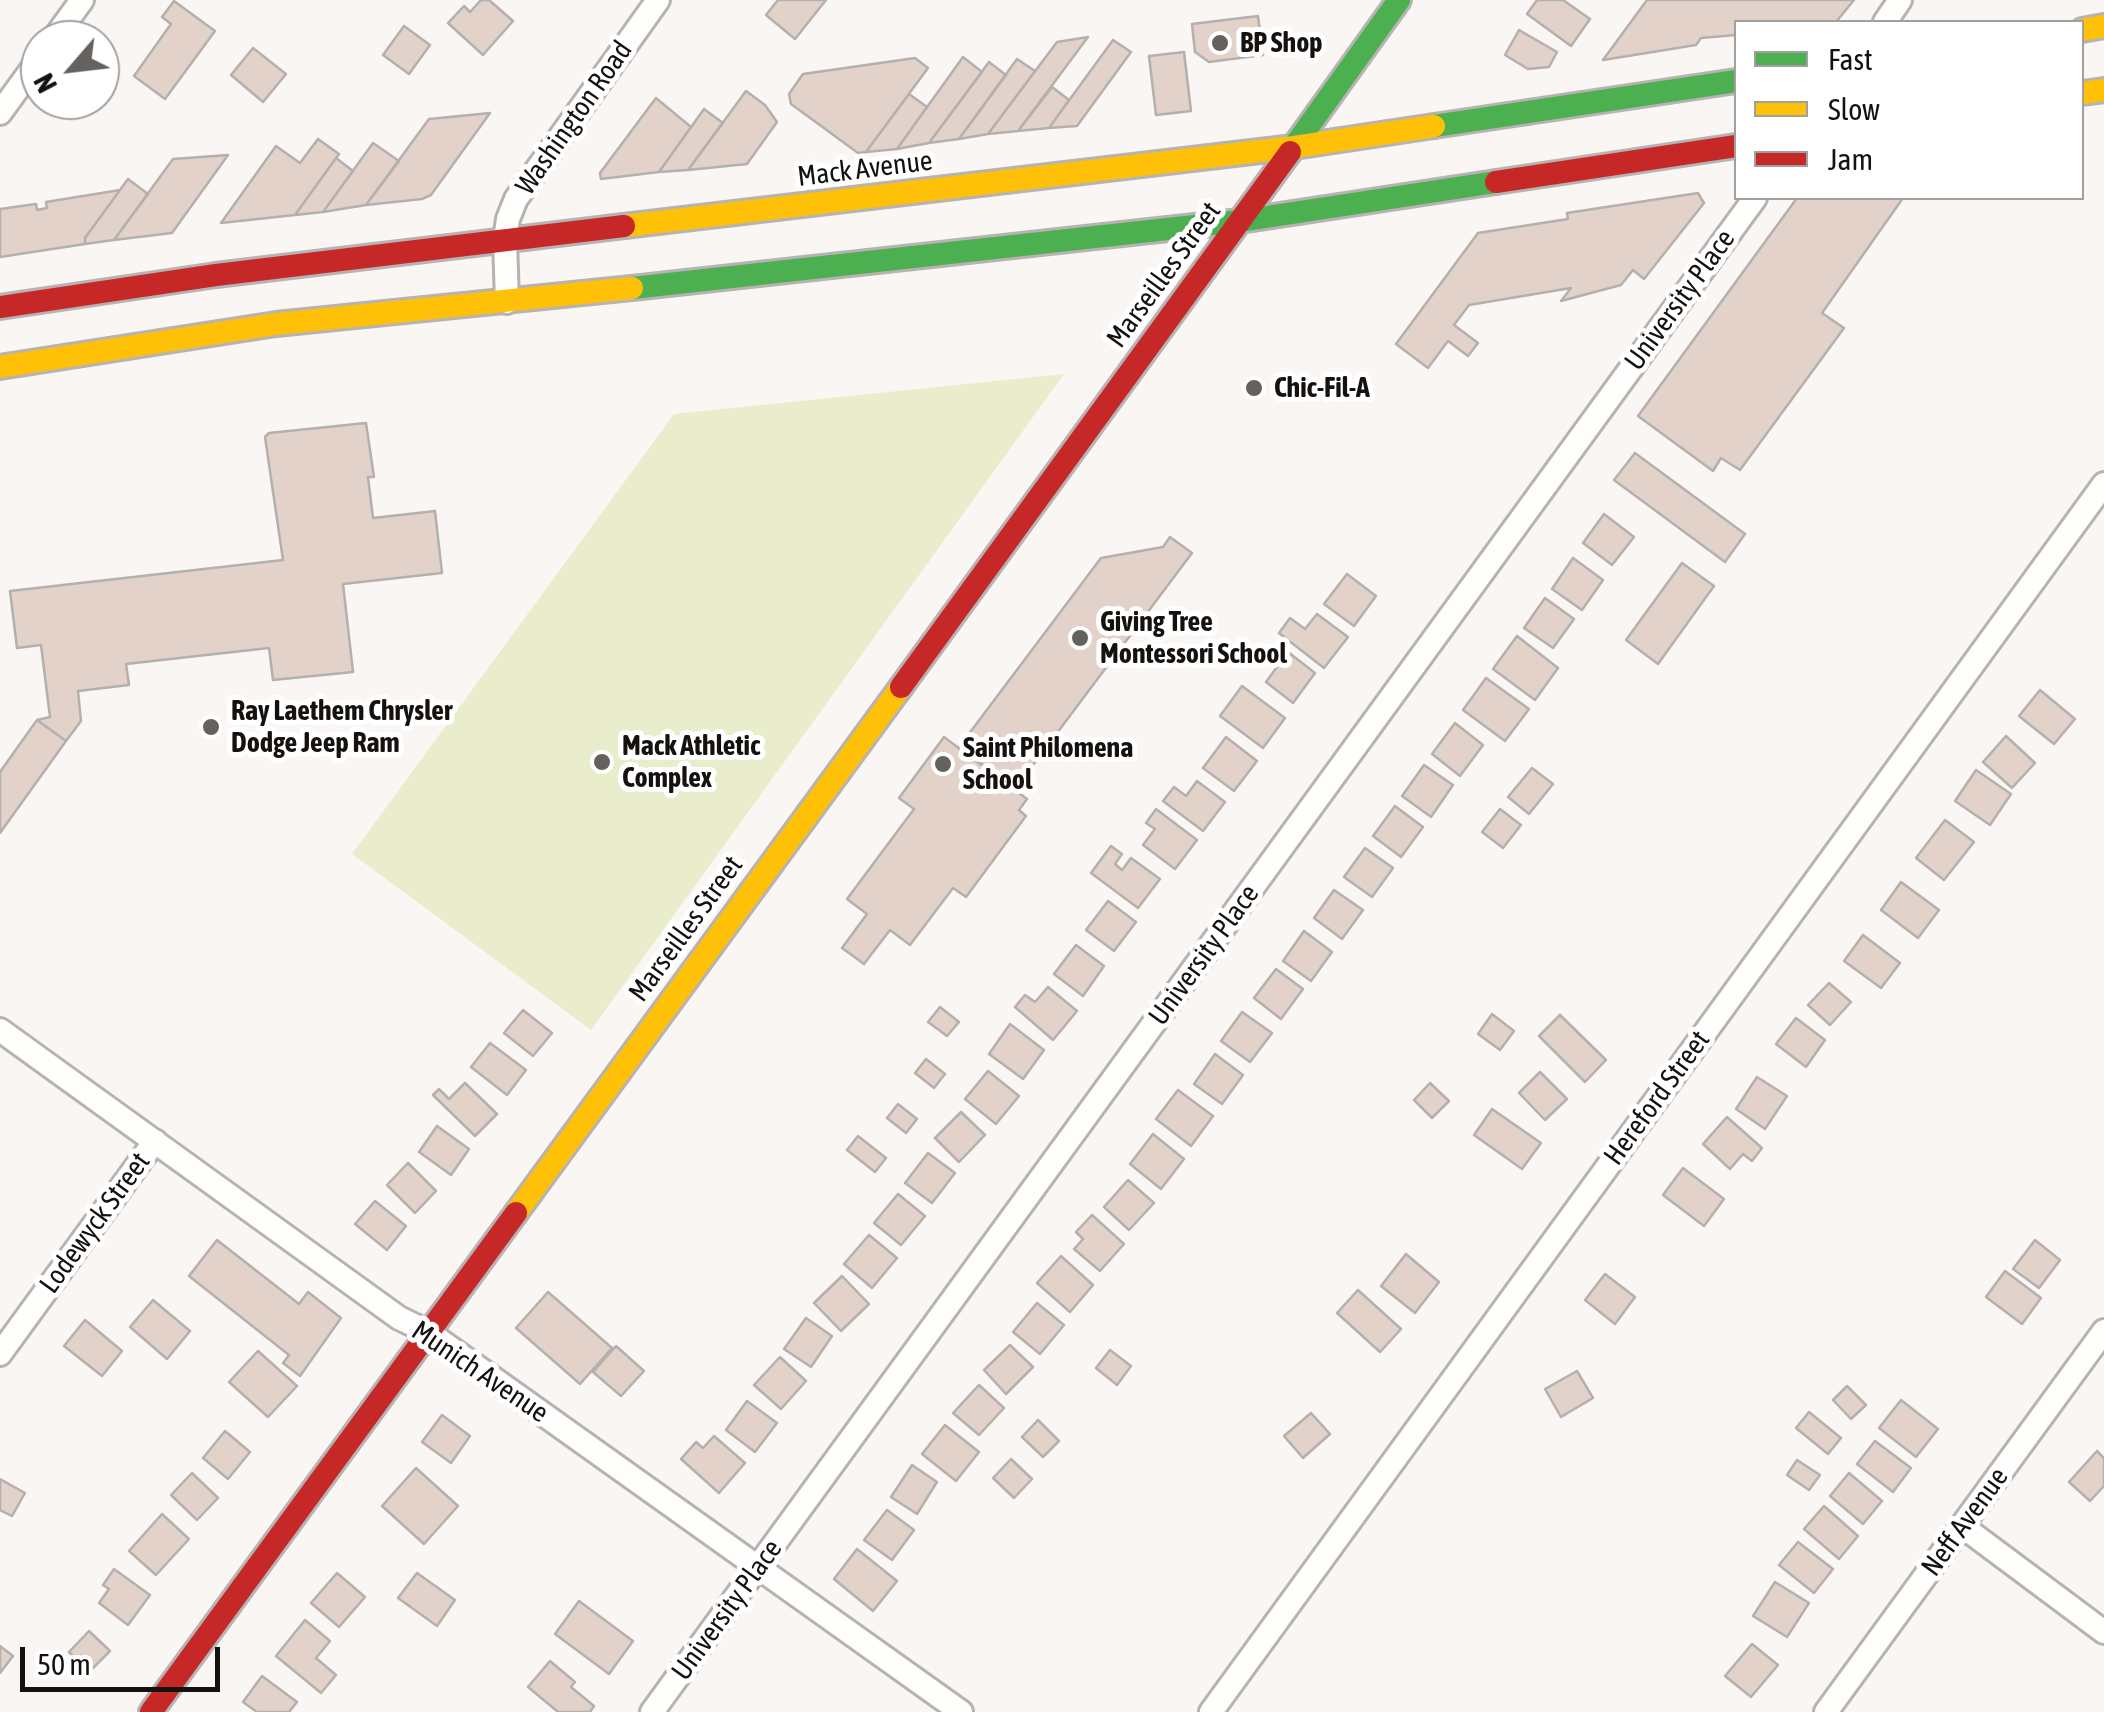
<!DOCTYPE html>
<html>
<head>
<meta charset="utf-8">
<style>
	body { margin:0 }
	#map { position:relative; width:2104px; height:1712px; overflow:hidden; background:#faf6f4; font-family:"Asap Condensed",sans-serif }
	canvas { display:block }
	.legend { position:absolute; left:1734px; top:20px; width:350px; height:180px; box-sizing:border-box; background:#fff; border:2px solid #a1a09f; margin:0; padding:12px 18px; list-style:none; font-size:30px; color:#14110f }
	.legend li { display:flex; align-items:center; gap:20px; height:50px }
	.legend b { width:50px; border:2px solid #a1a09f }
	.north { position:absolute; left:20px; top:20px; width:100px; height:100px; box-sizing:border-box; background:#fff; border:2px solid #a1a09f; border-radius:50%; rotate:242deg; font-size:28px; font-weight:700; line-height:40px; text-align:center; color:#14110f }
	.north::after { content:''; display:block; margin:auto; width:35px; height:45px; background:#64615f; clip-path:polygon(50% 0,100% 100%,50% 72%,0 100%) }
	.scale { position:absolute; left:20px; top:1647px; width:200px; height:45px; box-sizing:border-box; border:5px solid #14110f; border-top:0; padding-left:12px; font-size:30px; line-height:35px; white-space:nowrap; color:#14110f; -webkit-text-stroke:8px #fff; paint-order:stroke }
</style>
</head>
<body>
<div id="map">
<canvas width="2104" height="1712"></canvas>
<ul class="legend">
<li><b style="height:12px;background:#4caf50"></b>Fast</li>
<li><b style="height:12px;background:#ffc107"></b>Slow</li>
<li><b style="height:12px;background:#c62828"></b>Jam</li>
</ul>
<div class="north">N</div>
<div class="scale">50 m</div>
</div>
<script>
const ctx = document.querySelector('canvas').getContext('2d');
ctx.lineJoin = 'round';
function fillPath(path, color) { ctx.fillStyle = color; ctx.fill(path, 'evenodd'); }
const poly = rows => new Path2D(rows.map(r => 'M' + r).join(''));
function trace(path, color, width, dash) { ctx.strokeStyle = color; ctx.lineWidth = width; ctx.lineCap = dash ? 'butt' : 'round'; ctx.setLineDash(dash || []); ctx.stroke(path); }
function drawText(font, color, halo, rows, align = 'center') {
  ctx.font = font + ' "Asap Condensed",sans-serif'; ctx.lineWidth = 10; ctx.setLineDash([]); ctx.textBaseline = 'middle'; ctx.strokeStyle = halo; ctx.fillStyle = color; for (const [text, x, y, turn = 0] of rows) {
    ctx.save(); ctx.translate(x, y); ctx.rotate((+turn || 0) * Math.PI / 180); ctx.textAlign = isNaN(turn) ? turn : align; if (halo) ctx.strokeText(text, 0, 0); ctx.fillText(text, 0, 0); ctx.restore();
  }
}
const green = poly([
	[1064,374,591,1030,352,854,674,414]
]);
const building = poly([
	[481,0,489,0,513,21,483,55,448,23,464,6,470,12,481,0],
	[778,0,826,0,795,39,766,15,778,0],
	[1537,0,1563,0,1590,19,1571,46,1527,14,1537,0],
	[1647,0,1854,0,1836,22,1736,22,1736,35,1701,38,1696,45,1603,60,1647,0],
	[174,1,215,31,165,99,134,76,171,24,162,17,174,1],
	[1258,16,1263,55,1209,62,1195,52,1192,24,1258,16],
	[404,26,430,45,409,74,383,55,404,26],
	[1519,30,1557,52,1549,67,1528,69,1505,55,1519,30],
	[1088,37,1018,131,988,134,1057,42,1088,37],
	[1113,40,1131,52,1077,126,1049,128,1113,40],
	[253,48,286,74,263,102,231,75,253,48],
	[1184,52,1191,111,1156,115,1149,56,1184,52],
	[963,57,982,72,929,143,897,149,963,57],
	[915,58,928,68,866,152,858,153,791,104,789,94,803,74,915,58],
	[1017,59,1035,71,988,134,959,139,1017,59],
	[989,62,1006,75,959,139,929,143,989,62],
	[1052,87,1069,100,1049,128,1018,131,1052,87],
	[746,91,765,105,777,122,747,164,688,170,746,91],
	[909,94,927,107,897,149,866,152,909,94],
	[656,98,691,127,659,172,601,179,600,173,656,98],
	[704,109,723,123,688,170,659,172,704,109],
	[490,113,431,195,422,199,366,205,429,119,490,113],
	[318,139,339,154,295,215,221,223,276,146,300,163,318,139],
	[373,143,399,161,366,205,323,212,373,143],
	[228,155,172,233,114,240,173,159,228,155],
	[336,158,353,171,323,212,295,215,336,158],
	[128,179,148,194,114,240,85,244,85,238,128,179],
	[120,190,85,238,85,244,0,257,0,209,36,204,37,210,47,208,46,202,120,190],
	[1698,193,1704,203,1644,279,1633,270,1621,285,1561,301,1571,288,1469,305,1454,325,1478,343,1468,356,1448,341,1428,368,1396,344,1478,233,1568,219,1567,213,1698,193],
	[1797,198,1903,198,1822,313,1844,328,1740,470,1721,458,1713,471,1638,416,1797,198],
	[366,423,374,477,368,477,373,518,435,511,442,573,343,584,353,672,273,680,269,648,126,664,129,685,78,691,81,721,66,741,37,720,50,717,41,645,17,648,10,591,283,560,265,437,269,433,366,423],
	[1635,453,1745,534,1725,562,1614,480,1635,453],
	[1604,514,1634,537,1612,565,1583,543,1604,514],
	[1170,537,1192,553,1015,789,959,747,1101,558,1163,547,1170,537],
	[1573,558,1603,580,1582,610,1552,589,1573,558],
	[1682,563,1714,586,1658,664,1626,640,1682,563],
	[1347,574,1376,596,1354,626,1324,604,1347,574],
	[1545,598,1574,619,1553,648,1524,628,1545,598],
	[1317,614,1348,637,1324,668,1279,633,1290,618,1305,629,1317,614],
	[1517,636,1558,668,1535,700,1493,669,1517,636],
	[1288,652,1315,673,1293,703,1266,682,1288,652],
	[1486,678,1529,709,1505,741,1463,710,1486,678],
	[1242,686,1285,718,1263,748,1220,716,1242,686],
	[2040,690,2075,719,2054,744,2019,716,2040,690],
	[37,720,66,741,0,833,0,772,37,720],
	[1455,723,1483,745,1460,776,1432,754,1455,723],
	[2006,736,2035,763,2012,788,1983,762,2006,736],
	[944,737,1027,799,1019,810,1026,816,966,897,953,888,910,945,890,930,864,964,842,948,867,914,847,899,914,809,899,798,944,737],
	[1226,737,1257,761,1234,791,1203,768,1226,737],
	[1424,765,1453,785,1431,817,1402,796,1424,765],
	[1532,768,1553,784,1529,814,1508,797,1532,768],
	[1976,770,2011,794,1990,825,1955,801,1976,770],
	[1197,781,1225,802,1203,831,1163,801,1174,787,1186,796,1197,781],
	[1395,806,1423,827,1401,857,1373,836,1395,806],
	[1156,809,1197,840,1175,869,1143,845,1155,829,1146,823,1156,809],
	[1500,809,1521,825,1503,848,1482,832,1500,809],
	[1945,820,1974,842,1944,880,1916,858,1945,820],
	[1111,846,1122,854,1115,864,1122,870,1131,858,1160,879,1138,908,1091,873,1111,846],
	[1365,848,1393,868,1372,897,1344,877,1365,848],
	[1901,882,1939,910,1918,938,1881,910,1901,882],
	[1334,890,1363,910,1342,939,1314,918,1334,890],
	[1108,901,1136,922,1114,951,1086,930,1108,901],
	[1304,931,1332,952,1311,981,1283,961,1304,931],
	[1863,935,1900,963,1881,988,1844,961,1863,935],
	[1076,945,1104,966,1083,996,1054,974,1076,945],
	[1276,969,1303,989,1281,1019,1254,998,1276,969],
	[1829,983,1851,1002,1830,1025,1808,1005,1829,983],
	[1048,987,1077,1011,1053,1040,1015,1007,1025,995,1035,1002,1048,987],
	[940,1007,959,1022,947,1036,928,1022,940,1007],
	[523,1010,552,1033,533,1056,504,1033,523,1010],
	[1242,1012,1272,1033,1250,1062,1221,1041,1242,1012],
	[1492,1014,1514,1031,1500,1050,1478,1034,1492,1014],
	[1560,1015,1606,1060,1585,1082,1539,1036,1560,1015],
	[1796,1018,1825,1040,1806,1067,1776,1044,1796,1018],
	[1010,1024,1044,1050,1023,1079,989,1054,1010,1024],
	[490,1043,526,1070,507,1095,471,1067,490,1043],
	[1215,1054,1243,1075,1222,1104,1194,1084,1215,1054],
	[926,1059,945,1074,934,1088,915,1073,926,1059],
	[988,1071,1019,1096,996,1124,965,1099,988,1071],
	[1540,1072,1567,1099,1545,1120,1519,1093,1540,1072],
	[1757,1077,1787,1096,1765,1129,1736,1109,1757,1077],
	[465,1083,497,1114,475,1136,433,1095,439,1089,449,1099,465,1083],
	[1430,1083,1449,1101,1432,1118,1414,1100,1430,1083],
	[1178,1090,1213,1116,1191,1146,1156,1119,1178,1090],
	[898,1104,917,1119,906,1133,887,1118,898,1104],
	[1492,1109,1541,1143,1522,1169,1474,1135,1492,1109],
	[961,1112,985,1135,959,1162,935,1138,961,1112],
	[1727,1117,1762,1148,1752,1161,1743,1154,1730,1169,1703,1144,1727,1117],
	[437,1126,469,1149,451,1175,419,1152,437,1126],
	[1153,1134,1184,1159,1161,1189,1130,1164,1153,1134],
	[858,1136,886,1158,875,1172,847,1150,858,1136],
	[928,1153,955,1173,932,1203,905,1183,928,1153],
	[408,1163,436,1191,415,1213,387,1185,408,1163],
	[1683,1168,1724,1199,1704,1226,1663,1195,1683,1168],
	[1128,1180,1154,1203,1129,1230,1104,1207,1128,1180],
	[898,1194,925,1216,901,1245,874,1223,898,1194],
	[375,1201,406,1226,387,1250,355,1224,375,1201],
	[1092,1215,1124,1244,1100,1271,1074,1249,1083,1239,1076,1232,1092,1215],
	[869,1235,897,1258,872,1288,844,1264,869,1235],
	[217,1240,299,1304,308,1292,341,1318,300,1376,283,1363,289,1355,189,1276,217,1240],
	[2035,1240,2060,1260,2039,1288,2013,1269,2035,1240],
	[1406,1254,1439,1282,1415,1313,1381,1286,1406,1254],
	[1061,1256,1093,1285,1070,1312,1037,1283,1061,1256],
	[2005,1271,2041,1298,2022,1324,1986,1297,2005,1271],
	[1605,1274,1635,1297,1615,1324,1585,1300,1605,1274],
	[842,1276,869,1304,841,1331,814,1303,842,1276],
	[1358,1290,1401,1329,1380,1352,1337,1313,1358,1290],
	[548,1292,612,1348,580,1384,516,1328,548,1292],
	[153,1300,190,1331,167,1359,130,1327,153,1300],
	[1037,1303,1064,1325,1040,1354,1013,1332,1037,1303],
	[806,1318,832,1336,811,1367,784,1349,806,1318],
	[85,1320,122,1351,102,1376,64,1346,85,1320],
	[1010,1345,1033,1367,1006,1394,984,1370,1010,1345],
	[616,1346,644,1371,621,1396,593,1372,616,1346],
	[1110,1350,1131,1366,1117,1385,1096,1368,1110,1350],
	[258,1351,297,1386,268,1417,229,1382,258,1351],
	[780,1357,806,1381,781,1409,754,1385,780,1357],
	[1577,1371,1593,1398,1561,1417,1545,1389,1577,1371],
	[979,1385,1004,1408,979,1435,953,1413,979,1385],
	[1847,1386,1866,1405,1851,1419,1833,1400,1847,1386],
	[1901,1400,1938,1429,1916,1457,1879,1428,1901,1400],
	[747,1401,777,1423,755,1452,726,1430,747,1401],
	[1809,1412,1841,1438,1828,1454,1796,1428,1809,1412],
	[1311,1413,1330,1434,1303,1458,1284,1436,1311,1413],
	[442,1415,470,1436,451,1463,422,1442,442,1415],
	[1038,1420,1059,1441,1043,1457,1022,1437,1038,1420],
	[945,1425,979,1452,956,1481,922,1454,945,1425],
	[225,1431,250,1452,228,1479,203,1458,225,1431],
	[714,1436,745,1463,719,1493,681,1459,696,1442,703,1448,714,1436],
	[1875,1441,1911,1468,1893,1492,1857,1464,1875,1441],
	[2097,1451,2104,1458,2104,1486,2090,1501,2069,1482,2097,1451],
	[1011,1459,1032,1479,1014,1498,993,1478,1011,1459],
	[1797,1460,1820,1475,1809,1490,1787,1475,1797,1460],
	[912,1465,937,1482,917,1514,891,1497,912,1465],
	[416,1468,458,1506,424,1544,382,1506,416,1468],
	[192,1473,218,1498,197,1520,171,1495,192,1473],
	[1849,1473,1882,1501,1863,1524,1830,1496,1849,1473],
	[0,1479,25,1493,12,1516,0,1510,0,1479],
	[1824,1506,1858,1536,1839,1559,1804,1529,1824,1506],
	[887,1510,914,1530,892,1560,864,1540,887,1510],
	[162,1514,189,1539,156,1575,129,1551,162,1514],
	[1798,1542,1833,1569,1814,1593,1779,1565,1798,1542],
	[857,1549,897,1581,873,1611,834,1579,857,1549],
	[114,1569,150,1595,128,1625,99,1603,109,1589,103,1585,114,1569],
	[337,1573,365,1597,339,1627,311,1603,337,1573],
	[417,1573,455,1600,437,1626,398,1598,417,1573],
	[1775,1582,1809,1603,1787,1637,1753,1616,1775,1582],
	[579,1601,633,1641,609,1674,555,1634,579,1601],
	[305,1620,330,1641,316,1658,336,1675,321,1693,276,1656,305,1620],
	[89,1631,110,1651,89,1672,69,1652,89,1631],
	[1752,1644,1778,1665,1751,1697,1725,1676,1752,1644],
	[0,1646,13,1656,0,1673,0,1646],
	[550,1661,575,1682,571,1687,594,1706,590,1712,558,1712,528,1687,550,1661],
	[262,1676,297,1702,289,1712,257,1712,243,1702,262,1676]
]);
const street = poly([
	[1885,22,1900,0],
	[53,40,82,0],
	[0,113,40,58],
	[507,302,505,240,508,219,516,199,658,0],
	[0,1030,399,1318,428,1332,961,1712],
	[0,1354,155,1141],
	[1962,1526,2104,1632],
	[652,1712,1755,198],
	[1211,1712,2104,484],
	[1826,1712,2104,1331]
]);
const fast = poly([
	[1434,126,1736,81],
	[1290,152,1399,0],
	[632,288,1240,221,1496,182]
]);
const slow = poly([
	[2082,30,2104,26],
	[2082,93,2104,90],
	[624,226,1294,147,1434,126],
	[0,367,276,324,632,288],
	[516,1213,901,687]
]);
const jam = poly([
	[1496,182,1736,146],
	[0,307,216,275,624,226],
	[901,687,1290,152],
	[151,1712,516,1213]
]);
const markers = [
	[1220,43,10,"#64615f"],
	[1254,388,10,"#64615f"],
	[1080,638,10,"#64615f"],
	[211,727,10,"#64615f"],
	[602,762,10,"#64615f"],
	[943,764,10,"#64615f"]
];
const poiNames = [
	["BP Shop",1240,43],
	["Chic-Fil-A",1274,388],
	["Giving Tree",1100,622],
	["Montessori School",1100,654],
	["Ray Laethem Chrysler",231,711],
	["Dodge Jeep Ram",231,743],
	["Mack Athletic",622,746],
	["Complex",622,778],
	["Saint Philomena",963,748],
	["School",963,780]
];
const streetNames = [
	["Washington Road",574,118,-55],
	["Mack Avenue",865,169,-7],
	["Marseilles Street",1164,275,-54],
	["University Place",1680,300,-54],
	["Marseilles Street",686,929,-54],
	["University Place",1204,955,-54],
	["Hereford Street",1657,1098,-54],
	["Lodewyck Street",95,1223,-54],
	["Munich Avenue",480,1372,34],
	["Neff Avenue",1965,1522,-54],
	["University Place",727,1610,-54]
];
fillPath(green, '#eaedcc');
fillPath(building, '#e3d2ca');
trace(building, '#b3b0ae', 2.5);
trace(street, '#b7b3b2', 28);
trace(fast, '#b7b3b2', 28);
trace(slow, '#b7b3b2', 28);
trace(jam, '#b7b3b2', 28);
trace(street, '#fefefd', 22);
trace(fast, '#4caf50', 22);
trace(slow, '#ffc107', 22);
trace(jam, '#c62828', 22);
for (const [x, y, r, color] of markers) { const dot = new Path2D(); dot.arc(x, y, r, 0, 2 * Math.PI); ctx.fillStyle = color; ctx.fill(dot); trace(dot, '#fff', 4); }
drawText('bold 28px', '#14110f', '#fff', poiNames, 'left');
drawText('28px', '#14110f', '#fff', streetNames);
</script>
</body>
</html>
